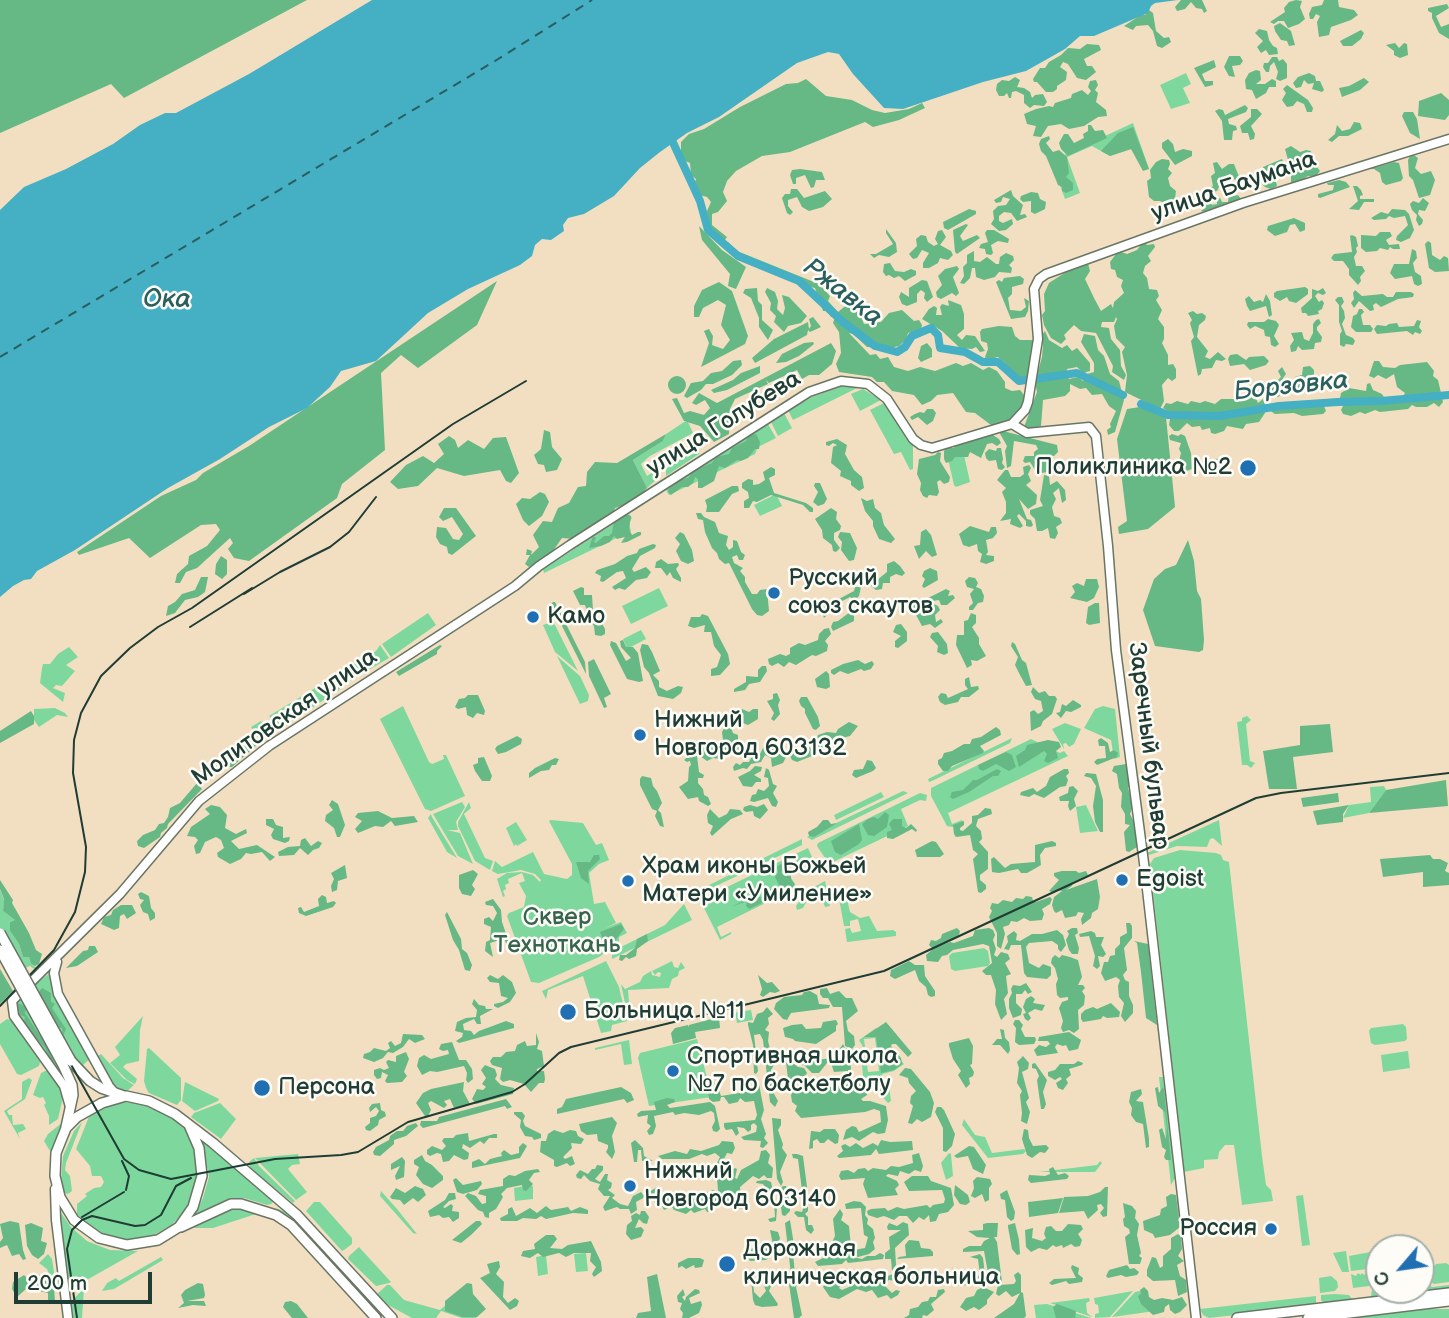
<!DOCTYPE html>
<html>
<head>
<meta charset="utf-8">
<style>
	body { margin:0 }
	#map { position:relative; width:1449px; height:1318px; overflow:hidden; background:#f2dfc1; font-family:"Balsamiq Sans",sans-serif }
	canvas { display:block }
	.north { position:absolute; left:1365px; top:1234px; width:70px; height:70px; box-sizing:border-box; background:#fdfcf7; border:2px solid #a4b0a9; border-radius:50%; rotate:241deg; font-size:19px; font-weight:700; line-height:28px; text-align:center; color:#1f3d34 }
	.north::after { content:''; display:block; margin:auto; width:24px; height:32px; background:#1f6fb2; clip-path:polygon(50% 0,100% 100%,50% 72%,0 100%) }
	.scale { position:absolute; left:14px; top:1272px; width:138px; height:32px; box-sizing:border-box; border:4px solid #1f3d34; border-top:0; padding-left:9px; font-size:21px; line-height:24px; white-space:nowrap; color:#1f3d34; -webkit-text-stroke:5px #fdfcf7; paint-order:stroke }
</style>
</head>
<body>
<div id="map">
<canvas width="1449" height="1318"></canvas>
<div class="north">С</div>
<div class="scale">200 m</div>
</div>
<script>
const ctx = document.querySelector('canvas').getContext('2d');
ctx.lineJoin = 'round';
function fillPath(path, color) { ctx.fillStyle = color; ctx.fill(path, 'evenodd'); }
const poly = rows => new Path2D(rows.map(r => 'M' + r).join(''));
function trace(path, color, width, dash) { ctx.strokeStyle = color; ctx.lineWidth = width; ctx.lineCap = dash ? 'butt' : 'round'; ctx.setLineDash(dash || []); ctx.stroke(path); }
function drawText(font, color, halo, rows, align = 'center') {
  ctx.font = font + ' "Balsamiq Sans",sans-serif'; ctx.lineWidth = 5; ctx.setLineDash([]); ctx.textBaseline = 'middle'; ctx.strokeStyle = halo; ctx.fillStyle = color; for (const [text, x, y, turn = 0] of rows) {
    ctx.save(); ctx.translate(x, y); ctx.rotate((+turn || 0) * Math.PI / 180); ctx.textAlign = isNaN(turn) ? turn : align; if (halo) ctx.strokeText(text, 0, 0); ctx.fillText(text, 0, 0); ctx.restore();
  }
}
const green = poly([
	[1186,73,1191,84,1183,88,1190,103,1171,109,1160,85],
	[1133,123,1149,169,1131,149,1110,156,1092,146,1067,157,1080,193,1065,199,1051,161],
	[842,386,859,387,793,420,788,410,812,397],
	[863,389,881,400,860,411,851,394],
	[886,402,913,444,913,469,910,470,901,452,894,454,870,410],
	[784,413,792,428,778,436,771,422],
	[684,422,688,422,693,433,650,456,641,464,647,476,653,472,657,479,647,488,633,460,663,441,666,434],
	[768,424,776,438,758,447,755,454,669,495,666,490],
	[696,441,700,445,699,454,666,476,666,469,689,454,692,448,691,446],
	[961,454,964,455,970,482,956,487,954,485,948,459],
	[1227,457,1228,475,1217,476,1215,459],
	[776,494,782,506,760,516,754,505],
	[629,514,632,518,629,523,631,531,544,573,543,569],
	[659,588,668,606,631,624,622,606],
	[428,613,436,625,391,657,382,644],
	[552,622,555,625,578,671,555,652,543,625],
	[641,630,646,639,627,649,623,639],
	[380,645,389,658,341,686,339,690,284,726,279,727,269,716,376,651],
	[69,647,78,657,66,665,75,671,62,686,56,685,53,688,65,693,63,702,40,683,42,668,43,664,50,664,58,654],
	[557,656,580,676,589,695,588,701,580,704],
	[403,706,429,762,432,764,444,759,443,755,446,755,465,796,431,811,425,809,380,719],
	[1103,706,1115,709,1120,757,1114,759,1111,740,1084,728,1095,709],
	[55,708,65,713,68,717,57,715,39,727,34,720,34,709],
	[1247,716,1251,720,1246,724,1250,761,1255,763,1251,768,1247,765,1242,765,1237,722,1242,721,1242,718],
	[261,721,271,734,261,742,251,727],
	[1065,723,1081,729,1074,744,1069,747,1066,743,1063,744,1064,749,1052,729],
	[1012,738,1010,743,932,781,929,782,928,779],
	[1031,739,1060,753,1064,751,1068,756,948,813,952,824,962,820,963,822,953,827,947,826,931,796,931,788],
	[1384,786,1386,790,1369,813,1343,818,1349,805,1371,802,1370,787],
	[903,791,908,793,812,840,807,837],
	[881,792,884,797,836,820,834,815],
	[920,793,927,795,926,801,920,800,901,809,908,826,829,864,817,846,818,843],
	[462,802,465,807,456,822,458,830,447,830,460,833,473,864,458,856,433,814],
	[469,802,471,808,464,814,485,858,493,861,490,870,475,861,458,826,458,822],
	[1086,805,1098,831,1080,833,1076,807],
	[431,814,432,817,457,858,447,852,428,818],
	[551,820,583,823,596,845,602,843,609,860,599,864,589,873,594,904,605,902,616,923,605,928,621,922,627,933,619,937,619,943,599,957,539,983,531,982,507,916,509,913,524,907,526,896,519,883,525,881,522,873,508,879,509,883,505,885,506,889,503,891,505,896,503,897,497,879,507,873,522,872,533,875,540,882,541,880,535,874,521,870,498,874,492,871,495,861,502,867,533,852,544,874,567,879,572,875,572,864,549,821],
	[1219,820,1222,846,1213,838,1210,839,1207,847,1177,846,1149,855,1147,853],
	[516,822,527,840,517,846,516,844,514,846,506,828],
	[802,839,802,845,697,895,695,892],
	[808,848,812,857,787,869,796,888,717,927,721,937,731,932,731,934,720,940,700,900],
	[1180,850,1216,853,1221,855,1223,860,1229,862,1262,1156,1266,1185,1271,1190,1273,1201,1242,1205,1234,1145,1225,1145,1219,1152,1218,1159,1204,1160,1204,1168,1184,1172,1150,864,1154,858],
	[825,881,830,906,825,907,819,891,811,893,803,908,797,910,796,906,807,891],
	[0,890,4,900,3,911,15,920,10,922,10,931,19,944,23,957,29,957,31,964,36,967,34,969,30,966,23,969,0,928],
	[838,893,846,895,850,912,860,918,869,916,877,931,893,930,896,932,896,936,847,942,845,929,850,928,852,933,861,931,858,919,850,921,850,926,844,926],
	[684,904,692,920,612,959,612,953,617,949,665,925],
	[984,948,988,951,990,963,988,966,955,971,951,969,949,956,952,953],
	[606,961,619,987,627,1021,612,1025,611,1031,601,1033,583,976,548,990,546,999,542,991],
	[672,961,674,967,678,968,681,962,685,968,679,971,678,976,672,979,669,988,628,990,629,1003,625,1003,621,984,625,989,640,982,643,976,651,971,652,975,660,977,661,973,658,972,655,975,652,971],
	[50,973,91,1058,83,1065,79,1064,34,985],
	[19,996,59,1064,66,1077,66,1084,17,1016,14,1002],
	[751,1010,753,1020,737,1023,736,1017,733,1017,733,1013],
	[143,1016,140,1030,139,1061,126,1064,123,1067,137,1079,135,1084,127,1080,110,1063,120,1055,115,1047],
	[7,1019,11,1020,40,1062,39,1066,21,1075,17,1074,0,1044,0,1024],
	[1403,1024,1406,1027,1407,1039,1405,1041,1375,1045,1371,1043,1369,1031,1371,1028],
	[876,1028,904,1064,894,1071,882,1074,884,1086,889,1086,891,1101,888,1103,863,1076,862,1065,867,1065,868,1072,879,1071,875,1038,864,1039,865,1047,863,1047,859,1040],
	[697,1039,712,1097,649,1106,638,1058,640,1053],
	[629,1040,632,1064,624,1065,621,1044,595,1050,595,1048],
	[149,1048,181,1078,181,1100,177,1105,149,1093,146,1088,144,1081,147,1049],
	[1408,1051,1410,1068,1383,1072,1381,1055],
	[101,1054,123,1078,134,1085,126,1092,110,1083,96,1057],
	[45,1071,49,1071,61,1088,63,1097,58,1119,49,1125,49,1116,44,1105,46,1103,43,1097,40,1098,33,1095,41,1073],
	[1159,1077,1163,1077,1175,1178,1171,1185],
	[29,1078,32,1080,25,1099,7,1111,9,1115,12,1115,13,1125,23,1124,26,1129,18,1133,20,1139,4,1111,22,1099,22,1082],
	[185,1082,219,1099,218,1101,195,1111,182,1101],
	[132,1102,147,1104,171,1116,186,1130,194,1146,198,1178,190,1204,172,1225,154,1235,131,1240,112,1238,101,1233,90,1227,77,1214,77,1204,87,1196,85,1194,94,1188,101,1187,104,1182,101,1176,92,1176,90,1166,76,1149,90,1114,117,1103],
	[220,1103,236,1119,221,1139,191,1117,194,1113],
	[964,1119,975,1135,985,1137,992,1153,1024,1149,1026,1151,1023,1154,988,1158,962,1125],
	[63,1122,54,1145,51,1164,50,1151,44,1141,48,1134],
	[82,1122,66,1163,65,1170,70,1176,72,1191,68,1194,65,1193,61,1181,63,1156,74,1131],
	[202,1141,272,1198,273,1202,271,1204,267,1205,244,1198,230,1198,194,1217,203,1198,209,1177],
	[949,1153,951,1154,953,1176,946,1180,941,1163],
	[298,1154,300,1164,292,1165,288,1169,307,1192,296,1200,255,1158],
	[254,1158,259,1166,295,1201,293,1203,250,1168,249,1162],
	[1100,1161,1102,1163,1095,1172,1039,1172,1097,1165],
	[530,1185,533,1186,533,1199,515,1201,514,1188],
	[381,1191,397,1209,417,1234,413,1233,380,1196],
	[1303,1195,1310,1245,1302,1246,1296,1196],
	[314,1202,320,1202,352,1238,352,1244,344,1250,342,1251,306,1211],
	[56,1206,71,1227,87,1241,110,1250,138,1251,69,1290,66,1288],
	[232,1208,259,1213,213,1228,193,1228],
	[275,1208,286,1212,310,1232,382,1314,366,1301,296,1221],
	[359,1247,391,1282,389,1283,376,1286,348,1259,349,1256],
	[1346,1251,1349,1272,1342,1272,1333,1253],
	[1376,1251,1379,1254,1377,1268,1351,1271,1349,1256],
	[586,1253,588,1271,576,1272,574,1254],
	[48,1254,52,1259,55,1279,52,1281,47,1269,39,1263],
	[546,1255,548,1274,538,1276,536,1257],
	[161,1257,163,1260,114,1289,102,1291,107,1283,116,1278,119,1281],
	[1446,1263,1449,1265,1449,1282,1434,1284,1426,1278,1436,1264],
	[1377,1271,1379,1273,1369,1286,1353,1288,1351,1274,1356,1276,1358,1273,1361,1275,1361,1273,1365,1275,1366,1272],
	[1331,1276,1337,1281,1338,1287,1335,1291,1320,1293,1319,1278],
	[1421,1283,1427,1283,1432,1287,1449,1285,1449,1289,1381,1298,1371,1297,1372,1289,1421,1290],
	[387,1285,390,1285,404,1300,440,1310,460,1293,478,1314,476,1318,462,1318,441,1311,436,1318,412,1318,388,1305,377,1294],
	[84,1288,82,1318,70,1318,68,1305],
	[1133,1291,1110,1317,1095,1318,1095,1314,1099,1313,1098,1305,1095,1304,1094,1298],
	[1140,1291,1155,1311,1112,1317,1135,1292],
	[1335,1294,1349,1295,1352,1299,1343,1302,1325,1304,1321,1300,1321,1295],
	[1316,1296,1316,1303,1314,1306,1209,1318,1203,1315,1200,1309],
	[1089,1298,1090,1301,1086,1303,1087,1313,1092,1317,1050,1303],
	[1047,1304,1091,1318,1036,1318,1034,1305],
	[1429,1309,1449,1309,1449,1318,1347,1318]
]);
const forest = poly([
	[0,0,307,0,124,98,111,84,0,133],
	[1181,0,1202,0,1207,11,1204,13,1202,9,1196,8,1191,2,1185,9,1177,11,1175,7],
	[1296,0,1302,1,1300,7,1305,19,1299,24,1288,28,1284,21,1278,21,1274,24,1270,22,1285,12,1284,8,1289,2],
	[1324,0,1338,0,1339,7,1354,10,1358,15,1351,20,1331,27,1329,35,1319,37,1317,22,1320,16,1316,14,1313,19,1310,19,1309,14,1312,7,1322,5],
	[1447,4,1449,8,1436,16,1441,27,1449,24,1449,39,1439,33,1432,18,1432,13,1428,11,1428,8],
	[1149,10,1153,13,1156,31,1164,38,1169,37,1171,42,1162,48,1157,46,1153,31,1148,25,1136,26,1133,30,1124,26,1141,15,1145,15],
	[1280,23,1291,31,1295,45,1289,46,1287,41,1281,40,1275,31,1274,26],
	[1259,29,1267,31,1269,40,1273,46,1277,48,1278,54,1269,55,1266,50,1261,53,1257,47,1263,41,1255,33],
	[1361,30,1364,33,1361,39,1352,46,1343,46,1340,41],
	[1395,43,1399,48,1404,43,1407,44,1408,55,1400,58,1394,55,1394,51,1386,45],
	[1087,44,1099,45,1101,50,1084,59,1087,66,1092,66,1096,72,1086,80,1077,78,1068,64,1063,62,1060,67,1067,72,1066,80,1057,86,1057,89,1053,92,1046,92,1037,82,1034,82,1033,79,1040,68,1045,68,1049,62,1061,55,1068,48,1080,49],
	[1229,56,1240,56,1243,61,1240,65,1232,66,1235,77,1229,76,1224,67],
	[1272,57,1277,57,1279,61,1283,59,1287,64,1287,78,1280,81,1276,79,1278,72,1274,62,1270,66,1269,72,1266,72,1263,67,1264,63,1268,63],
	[1214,60,1216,67,1202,74,1205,81,1213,81,1213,85,1205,87,1194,68],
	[1256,70,1260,71,1261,80,1256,84,1265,84,1272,79,1276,81,1276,87,1269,87,1266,93,1256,99,1252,90,1246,89,1245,80,1249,73],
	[1309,73,1315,76,1316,81,1320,81,1324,90,1322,92,1312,89,1314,83,1308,84,1304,80,1301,87,1296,88,1293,83,1298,77],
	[1015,77,1020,80,1017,87,1024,88,1030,92,1032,98,1035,95,1043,94,1047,102,1044,106,1034,105,1030,108,1024,103,1024,95,1016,91,1012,92,1011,98,1009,98,1007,93,1004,96,999,96,996,90,997,84,1002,80,1009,81],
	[1364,78,1369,82,1360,90,1342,97,1339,88,1349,86],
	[806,79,826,96,852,100,872,110,885,113,909,109,922,103,925,108,899,120,873,127,865,122,790,152,762,156,736,171,727,181,723,192,727,201,718,212,712,214,712,225,727,237,724,241,720,239,709,229,707,211,711,202,707,197,699,195,699,190,695,188,694,185,696,179,691,175,690,163,685,161,681,153,681,142,689,134,704,129,740,107,786,84,798,83],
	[1096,80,1098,85,1095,90,1098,93,1096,102,1106,110,1107,116,1098,117,1084,126,1069,129,1061,124,1048,126,1041,137,1033,136,1036,126,1027,124,1024,114,1036,109,1049,106,1053,107,1055,103,1071,98,1072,94,1082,90,1088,95,1091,91,1088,87,1090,81],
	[1287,85,1308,100,1313,108,1312,112,1307,112,1304,104,1297,101,1293,106,1287,107,1282,100,1286,93,1283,89],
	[1441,93,1449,100,1449,115,1445,120,1418,116,1419,101],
	[1245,105,1248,108,1246,112,1228,119,1229,124,1236,126,1237,130,1233,131,1232,140,1224,140,1222,121,1215,111,1219,109,1223,110,1225,115],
	[1251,109,1257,109,1262,114,1251,126,1255,134,1254,139,1250,140,1248,133,1242,133,1240,126,1251,117],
	[1404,112,1413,112,1417,119,1420,139,1410,133,1402,116],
	[1354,122,1360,123,1362,129,1348,136,1339,136,1332,142,1328,140,1335,134,1337,125,1342,131,1350,129],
	[1088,125,1091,125,1095,131,1103,130,1107,138,1068,156,1061,149,1059,143,1064,134,1068,134,1074,143,1084,138,1083,134,1088,131],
	[1133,127,1149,169,1143,171,1131,149,1110,156,1101,151,1118,133],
	[1049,136,1050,139,1046,143,1053,152,1059,150,1067,157,1069,173,1066,177,1073,183,1073,190,1066,193,1062,191,1062,187,1058,185,1046,156,1041,151,1039,144,1041,139],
	[1168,139,1173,144,1175,152,1183,149,1192,151,1192,156,1175,165,1162,148,1162,143],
	[1291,146,1300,152,1306,150,1311,151,1313,162,1320,171,1316,176,1308,176,1297,183,1291,182,1291,171,1285,149],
	[1414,155,1418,158,1415,168,1421,174,1431,171,1435,180,1430,195,1419,198,1413,180,1409,176,1408,160,1410,156],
	[1162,159,1169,160,1170,164,1168,169,1172,173,1168,178,1170,186,1176,191,1175,199,1180,208,1171,210,1169,218,1166,204,1160,201,1154,201,1149,197,1147,181,1151,178,1150,170,1156,162],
	[1282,159,1285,166,1274,173,1277,186,1271,189,1265,187,1260,182,1265,173,1263,167],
	[1217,162,1222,169,1229,164,1234,164,1243,187,1241,190,1237,189,1235,180,1230,174,1217,181,1219,187,1217,191,1212,192,1210,188,1213,186,1211,176,1215,173,1213,163],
	[1394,162,1399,163,1403,178,1401,181,1386,185,1382,182,1380,173,1374,169,1368,169,1368,167,1377,167],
	[800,169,822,172,825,180,816,180,814,187,811,188,805,175,796,178,796,184,793,184,790,175,792,170],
	[1339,180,1346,182,1350,187,1320,198,1318,197,1318,194,1333,190,1334,185,1328,185,1327,183],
	[1353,186,1357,186,1361,190,1363,195,1360,196,1360,199,1374,199,1374,202,1364,202,1359,210,1349,209,1358,201],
	[791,189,797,189,804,198,825,191,832,199,823,207,809,211,802,207,797,197,788,200,788,206,793,212,790,215,787,213,782,198,785,194,790,194],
	[1011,190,1013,196,1023,205,1020,215,1025,214,1027,217,1017,221,1011,213,1004,212,999,216,999,221,1003,223,1012,219,1013,224,1006,230,999,231,991,224,994,219,993,211,998,206,1006,205,1010,199,1003,197,1001,202,996,203,994,200],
	[1229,191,1233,192,1234,196,1238,195,1241,199,1220,209,1213,208,1204,212,1201,211,1205,207,1205,199,1209,200,1212,205,1217,204,1217,199,1220,198,1222,202,1228,202],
	[1031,192,1038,193,1040,199,1046,202,1045,209,1035,214,1031,212,1031,201,1023,202,1020,199,1021,196],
	[1423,198,1429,203,1425,211,1419,210,1418,214,1423,220,1422,224,1419,226,1416,220,1417,215,1412,210,1410,204,1413,201,1419,203],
	[969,209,976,211,976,214,948,230,944,228,943,222],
	[1392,209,1405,210,1409,214,1414,230,1410,238,1401,242,1396,240,1397,236,1408,225,1405,216,1394,218,1389,216,1386,219,1374,220,1371,218,1381,212,1388,214],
	[1294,218,1305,223,1305,230,1300,232,1295,224,1290,225,1287,232,1275,236,1267,230,1268,226],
	[966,224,968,225,960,236,963,241,977,235,980,238,957,254,955,252,953,230],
	[699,226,722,250,746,267,736,289,728,286,730,274,702,240],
	[886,229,896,243,897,252,889,257,879,255,874,258,870,254,876,254,893,244,886,233],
	[942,230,946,237,940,245,951,251,953,255,948,260,940,258,938,263,929,268,923,268,923,263,929,253,922,250,917,258,913,259,909,254,917,246,916,239,921,235,926,236,928,242,934,246,938,244,935,239,938,231],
	[987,230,994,230,1009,239,1008,243,998,241,991,245,993,253,991,255,986,254,985,249,979,248,981,244,988,242,985,233],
	[1380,232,1390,232,1392,236,1386,240,1389,245,1399,244,1400,249,1393,249,1390,247,1388,250,1380,248,1377,251,1366,252,1361,248,1361,235,1376,236],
	[1352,235,1356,237,1358,246,1356,248,1357,252,1354,257,1356,266,1362,266,1365,271,1360,277,1361,281,1358,285,1349,275,1349,269,1343,261,1334,261,1331,258,1334,254,1352,252,1350,236],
	[1144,241,1147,245,1154,244,1155,247,1148,256,1151,261,1145,266,1143,273,1147,278,1149,289,1157,290,1159,296,1156,300,1162,310,1158,319,1164,327,1164,339,1162,343,1168,355,1168,365,1173,364,1176,369,1176,378,1172,381,1168,378,1162,385,1164,401,1160,409,1125,392,1127,375,1122,352,1125,347,1116,338,1114,326,1117,319,1116,317,1114,322,1102,322,1101,327,1109,328,1111,339,1120,350,1121,366,1126,375,1124,380,1112,372,1113,366,1096,333,1081,331,1074,325,1064,335,1066,339,1061,344,1051,338,1044,325,1042,315,1045,311,1044,294,1049,283,1066,272,1088,263,1090,271,1085,279,1094,298,1101,311,1111,304,1113,308,1114,302,1124,293,1121,286,1123,280,1117,277,1115,270,1111,269,1110,262,1116,254,1121,252,1127,254,1137,250],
	[1428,241,1431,243,1432,255,1440,260,1444,256,1448,258,1449,271,1435,272,1429,268,1425,244],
	[728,242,737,251,819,284,830,296,828,301,838,312,855,298,864,301,861,316,864,324,881,322,889,313,902,310,914,321,919,320,922,325,921,330,908,333,906,340,899,346,890,348,867,347,853,334,849,333,870,355,876,354,880,359,888,357,894,367,908,371,920,367,935,371,956,363,963,366,971,363,983,370,989,367,997,371,1005,382,1005,388,1012,391,1020,390,1024,395,1023,408,1009,422,991,425,975,413,966,412,953,393,937,395,931,401,922,405,914,395,892,391,884,382,877,382,872,377,839,372,836,364,841,353,839,332,833,323,835,317,831,317,828,311,823,311,815,288,810,287,805,282,797,284,794,281,779,276,767,265,761,267,758,262,754,264,737,257,734,250,726,247],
	[1412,249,1416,251,1417,258,1413,263,1415,272,1421,276,1422,284,1418,286,1414,284,1412,276,1395,279,1390,273,1394,264,1409,264],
	[974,251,974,261,980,262,987,257,996,264,999,264,1000,257,1006,253,1013,256,1014,260,1009,265,1012,268,1011,273,999,272,995,277,984,280,976,277,975,268,972,268,970,278,964,284,960,283,964,276,963,267,967,263,967,255],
	[890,263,895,271,904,272,911,269,916,271,916,275,905,281,899,276,894,278,889,275,886,276,883,272,884,264],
	[957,266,959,269,953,277,959,293,956,296,952,293,941,299,937,297,936,292,942,285,938,276,945,269],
	[1020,276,1024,279,1023,284,1012,287,1012,294,1008,298,1010,310,1021,311,1026,307,1024,298,1029,301,1028,311,1025,317,1011,319,996,282,999,280,1002,282,1004,278],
	[922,280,927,281,933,297,927,302,924,298,925,293,921,290,917,294,917,302,907,306,902,304,899,297,901,292,909,297,909,288],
	[497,281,477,325,418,368,401,355,381,373,385,450,342,484,337,498,249,561,234,558,228,549,233,543,230,538,197,568,186,572,180,583,175,583,177,574,188,564,189,556,207,546,220,530,216,524,201,525,150,558,129,538,79,555,77,552,161,496,196,480,203,473,249,446],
	[719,282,732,291,748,336,745,344,701,367,709,343,704,331,709,329,713,336,712,345,723,349,730,340,721,325,726,305,718,300,703,308,699,317,694,317,694,306,702,290],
	[1305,287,1308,289,1308,294,1296,303,1289,301,1287,297,1280,301,1274,297,1274,293,1277,291],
	[757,288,758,301,762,305,762,320,773,330,768,340,759,327,759,318,751,298,743,293,745,289],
	[767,288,775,292,778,301,777,309,783,315,785,308,782,295,789,297,807,316,801,323,788,326,784,332,774,322,776,316,770,310,771,303,765,292],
	[1323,288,1326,293,1323,295,1318,293,1315,296,1319,302,1322,300,1324,303,1322,309,1318,311,1319,314,1308,316,1306,313,1302,313,1301,308,1312,298,1312,289,1318,291],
	[1355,290,1362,296,1383,294,1387,297,1393,297,1396,292,1411,292,1414,294,1413,297,1398,299,1381,307,1376,303,1373,305,1374,310,1370,311,1359,301,1354,308,1351,303,1354,299,1353,293],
	[1266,294,1270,301,1272,315,1269,317,1266,306,1250,311,1247,306,1245,299,1249,296,1254,302,1260,300,1263,302],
	[1338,297,1342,297,1344,302,1341,306,1344,311,1345,318,1342,324,1346,335,1353,338,1355,341,1353,345,1346,344,1344,347,1340,345,1340,334,1342,331,1339,322,1339,305,1335,300],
	[948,300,961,305,964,314,964,329,957,335,962,340,966,335,975,336,985,351,980,352,976,347,972,349,960,348,942,331,922,319,929,309,934,306,937,308,936,315,942,315,940,307,942,304,949,306],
	[1359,309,1362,309,1364,312,1361,315,1363,325,1370,325,1373,329,1371,332,1356,332,1351,327,1353,316,1357,314],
	[1193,311,1197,314,1202,313,1206,316,1205,320,1199,325,1197,337,1208,351,1205,357,1210,359,1218,352,1226,359,1222,361,1216,360,1212,368,1202,369,1201,374,1198,376,1191,341,1194,337,1190,323,1192,320,1188,313],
	[813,317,821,327,810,332,808,330,807,335,755,363,752,358,774,339,808,322,809,329,811,326,809,319],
	[1268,319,1276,321,1279,325,1274,336,1279,344,1275,347,1271,345,1270,337,1265,336,1264,330,1255,326,1250,329,1247,325,1248,322,1264,322],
	[1319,319,1321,323,1317,327,1317,330,1322,337,1321,342,1315,343,1314,349,1302,350,1298,346,1296,351,1291,352,1290,346,1294,340,1291,333,1302,332,1304,339,1309,341,1313,333,1313,324,1316,320],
	[1417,320,1421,321,1419,327,1422,331,1420,334,1415,332,1413,335,1407,331,1377,334,1374,329,1377,325,1386,326,1389,324,1397,323,1399,327,1414,326],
	[999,326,1012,327,1015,336,1020,340,1033,340,1029,374,1024,382,1020,382,1018,377,1010,378,1006,372,1006,364,998,357,987,360,985,357,988,349,987,343,981,341,980,332,982,329],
	[1045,331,1049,340,1062,348,1067,345,1072,351,1077,348,1090,363,1090,371,1083,373,1077,367,1067,369,1066,373,1069,379,1078,377,1083,381,1087,374,1094,372,1094,363,1081,342,1084,334,1095,336,1098,350,1104,356,1110,374,1119,381,1124,400,1115,432,1108,435,1107,430,1111,427,1110,424,1116,411,1109,406,1102,394,1092,395,1086,388,1080,389,1070,384,1070,391,1065,396,1043,400,1041,426,1027,430,1024,427,1037,392,1035,382,1042,357,1043,345,1041,336],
	[813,342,814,344,799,356,786,362,776,363,782,354,804,343],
	[831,343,836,351,832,364,819,375,809,375,802,379,797,370,769,383,766,380,768,384,735,399,730,409,729,434,714,442,700,426,684,421,672,399,677,398,684,413,690,411,704,415,710,408,705,400,696,405,692,403,699,393,717,403],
	[927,343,932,349,932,357,921,362,918,358,921,346],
	[1237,354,1246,360,1249,357,1264,356,1269,361,1266,365,1250,370,1244,364,1230,366,1228,359,1230,355],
	[741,360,742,365,732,375,713,384,706,384,701,390,687,398,684,396,691,383,703,381,711,373,722,371,733,361],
	[1374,361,1379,361,1383,367,1395,368,1400,365,1427,362,1434,371,1433,376,1438,380,1443,402,1439,407,1434,403,1427,407,1416,407,1412,405,1408,409,1380,412,1375,410,1365,414,1360,412,1351,416,1343,414,1341,410,1343,406,1340,398,1341,393,1349,388,1366,391,1367,384,1370,383,1373,390,1382,394,1385,399,1402,398,1405,393,1397,387,1394,374,1386,379,1378,375,1374,378,1369,376],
	[760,366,760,373,727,390,714,393,711,390,733,380,741,373],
	[1310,366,1314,370,1314,377,1308,388,1301,392,1295,388,1295,377,1302,375,1303,367],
	[1282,367,1286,374,1283,378,1286,391,1278,397,1272,397,1269,394,1270,389,1278,384,1277,381,1281,377,1278,371],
	'668 385a9 9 0 1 1 18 0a9 9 0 1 1-18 0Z',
	[1251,396,1255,396,1258,403,1263,399,1265,405,1263,408,1265,413,1259,422,1246,424,1243,429,1227,426,1224,431,1215,434,1211,433,1210,428,1202,430,1200,426,1192,427,1187,423,1179,431,1174,431,1169,425,1171,413,1163,408,1166,403,1171,404,1177,401,1188,404,1191,401,1200,403,1205,401,1215,404,1221,399,1247,399],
	[1312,402,1324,406,1326,411,1323,414,1302,416,1294,413,1275,414,1269,410,1270,407,1278,406,1296,407,1300,403,1305,406],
	[1140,407,1166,417,1175,507,1148,529,1119,534,1118,527,1127,521,1117,439,1127,409],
	[927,409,933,409,936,413,933,421,927,425,918,417,912,420,910,417,915,414,920,412,924,413],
	[544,430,550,432,552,447,562,459,557,470,546,472,544,465,538,464,534,455,541,449],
	[1003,431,1057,445,1058,452,1054,456,1048,455,1048,472,1041,473,1035,470,1030,462,1025,463,1023,461,1025,456,1034,456,1034,452,1038,449,1036,445,1014,441,1011,466,1007,468,1005,451,1007,446,999,432],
	[990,433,999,439,1001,443,997,446,992,443,987,444,981,458,970,452,968,457,955,457,952,461,946,463,944,459,944,451,947,447,953,448,962,442],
	[666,434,663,441,633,460,647,488,641,495,628,504,615,508,613,514,574,539,562,538,553,551,529,567,525,564,530,555,526,555,527,549,532,551,531,555,539,547,533,535,543,521,552,522,558,508,569,503,578,487,586,486,587,472,595,462,617,463],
	[756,434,760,442,759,449,755,449,748,458,741,461,737,460,725,468,719,466,714,481,702,488,698,488,698,479,695,477,693,483,688,487,682,487,671,495,668,492,669,488,682,479,688,478,694,470,712,463,716,457,729,454,732,448,746,441,748,436],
	[1172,434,1178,436,1181,434,1185,436,1191,453,1192,469,1184,472,1181,469,1179,461,1181,453,1179,449,1181,443,1170,440,1169,436],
	[449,436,455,440,458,448,468,440,484,449,493,438,506,437,519,473,511,483,506,481,500,470,464,476,437,468,418,486,398,489,390,482,406,465,423,456,434,463,444,454,438,444],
	[837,439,847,445,845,454,854,470,862,477,864,488,859,491,851,485,851,481,840,476,841,471,831,463,833,447,837,445,833,443,829,446,826,445,826,442],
	[997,448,1001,448,1003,459,1002,463,1005,467,1002,470,998,469,996,460,989,461,986,458,985,453,989,449,996,451],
	[938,452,941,453,940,461,950,477,949,482,944,484,940,480,937,482,939,492,937,496,929,495,927,498,923,496,920,490,921,483,917,474,919,459,935,455],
	[1029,465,1031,468,1028,474,1031,481,1026,485,1037,495,1036,504,1028,509,1019,499,1027,519,1031,520,1033,525,1031,527,1026,526,1026,521,1019,514,1017,516,1023,526,1020,528,1010,524,1011,519,1000,521,1006,513,1006,502,1002,492,1006,488,997,480,1005,470,1008,470,1011,477,1020,477,1024,474,1023,467],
	[771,467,775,469,775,475,769,478,774,493,806,503,813,508,813,512,810,512,803,505,771,495,757,502,753,501,749,508,744,508,744,501,749,498,748,492,742,488,742,483,748,479,753,480,753,485,759,484,765,480,763,472],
	[1044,475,1049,476,1050,485,1057,481,1065,490,1066,500,1062,503,1059,488,1053,493,1056,499,1052,507,1054,516,1060,518,1062,523,1056,527,1058,533,1055,539,1050,538,1048,528,1042,531,1037,531,1035,519,1030,514,1030,510,1043,506,1040,500],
	[815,483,820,483,827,499,824,504,818,506,813,502,818,492,814,486],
	[732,486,738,486,739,491,732,494,719,512,706,512,707,506,705,500],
	[540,492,545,494,549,502,542,516,529,526,523,520,516,504,522,498,530,499],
	[861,498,867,501,873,499,875,508,881,513,884,525,895,539,891,543,879,539,873,526,873,521,865,511],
	[444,508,456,508,476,536,452,555,448,553,447,547,440,544,436,537,437,527,446,528,453,539,459,540,463,534,452,517,443,521,439,517],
	[831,508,837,512,836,519,841,526,840,530,834,533,834,540,840,548,836,552,833,551,832,545,823,538,822,530,815,519],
	[696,513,701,513,704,517,715,522,719,533,728,536,726,545,729,550,733,547,733,540,737,541,741,552,745,555,743,560,739,560,737,555,732,557,734,563,743,568,740,571,745,577,745,582,752,594,757,594,760,590,767,589,769,611,762,616,757,615,752,609,729,563,725,564,719,559,717,553,712,548,705,532,703,520,698,519],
	[625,514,631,516,629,529,632,535,638,532,641,532,641,535,627,542,621,543,625,537,617,539,614,536,610,542,601,546,589,548,593,536,596,538,594,542,596,543,604,536,609,536,612,533,614,520],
	[970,526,989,532,991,527,996,527,997,533,993,538,986,540,988,552,986,555,994,556,994,561,986,564,980,562,982,554,978,551,977,544,969,547,963,545,959,534],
	[926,529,931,535,937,555,932,557,926,551,919,559,914,546,920,545,921,532],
	[680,532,684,534,692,550,694,561,688,564,681,561,676,551,680,544,675,538],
	[840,532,850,533,857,548,854,560,849,561,841,550,842,542,838,537],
	[1188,540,1194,561,1197,591,1201,599,1204,640,1203,650,1199,652,1155,646,1143,610,1154,579,1165,569,1176,565],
	[653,544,656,545,655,548,640,556,632,569,634,572,646,567,651,572,647,578,636,580,625,590,619,588,615,590,612,587,626,578,623,571,617,572,603,582,600,581,601,576,595,573,597,570,615,564,627,556,637,553,639,549],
	[221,556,227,560,227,574,222,579,215,574,216,564],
	[661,559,668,564,678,563,679,565,676,569,681,578,681,582,673,578,670,572,667,576,661,568,655,568,656,562],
	[894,561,900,566,905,573,902,576,896,574,890,577,890,583,883,583,882,589,876,590,870,585,871,580,877,580,887,572,887,564],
	[930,568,937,571,938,580,924,588,922,586,925,579,922,576,924,571],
	[201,577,208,577,205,592,198,597,185,600,175,613,166,616,168,606,175,602,182,594,195,590],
	[969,577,975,578,978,583,976,587,981,589,984,596,983,602,978,603,973,610,969,610,969,607,973,603,970,594,974,589,967,587,965,581],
	[1086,579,1097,579,1099,587,1094,598,1087,602,1070,598,1075,592,1072,586,1077,583,1084,586],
	[581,587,584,588,584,595,592,595,593,610,597,616,595,619,600,620,605,629,605,634,601,636,595,635,594,626,585,614,587,611,585,605,580,605,573,591],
	[855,587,861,587,859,596,855,600,850,597,825,610,827,615,824,618,821,610,825,607,824,603,833,599,837,600,854,591],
	[946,589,950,591,948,596,953,595,955,598,947,605,941,605,939,600,926,602,928,598],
	[912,601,917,604,917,609,925,609,934,604,938,606,940,610,935,615,936,622,941,619,943,622,935,628,930,624,922,626,910,604],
	[553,602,555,602,585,662,586,674,551,604],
	[1095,603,1099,603,1100,623,1089,625,1086,623,1088,607],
	[850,612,854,615,854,621,833,631,831,627,833,622,838,621],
	[971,613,976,615,976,623,972,627,979,638,979,644,986,656,977,661,971,660,972,665,967,668,956,645,957,635,964,635,964,621,968,620],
	[702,614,708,616,728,654,730,664,720,675,711,676,711,669,717,667,721,655,714,646,711,632,704,632,705,625,694,628,688,626,691,617,700,617],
	[901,624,907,632,907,641,898,648,895,647,895,641,901,636,893,632,896,625],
	[829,628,831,634,825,641,828,645,827,651,816,656,812,655,796,665,789,662,784,667,778,663,772,666,769,664,768,659,780,654,786,656,790,654,790,648,799,643,805,645,818,640,819,634,824,629],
	[938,632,947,644,948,653,944,655,937,652,938,646,930,637,932,633],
	[623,640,626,647,633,647,638,653,643,681,639,682,627,679,610,645,611,641,616,643,626,661,631,658,621,647,620,641],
	[1012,642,1015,644,1022,660,1026,663,1032,685,1026,686,1020,675,1015,665,1018,657,1011,646],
	[642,644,648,645,652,652,660,671,653,675,659,681,659,687,667,691,678,686,683,687,681,693,673,699,658,696,649,673,644,667,640,650],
	[440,645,442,646,437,651,437,654,399,676,396,672],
	[594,659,611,694,604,698,607,707,604,708,589,676,588,662],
	[858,660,865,664,872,661,874,664,871,669,864,671,861,669,848,674,840,671,834,675,831,673,831,670,843,664],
	[762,666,766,666,767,671,760,682,749,684,745,690,734,692,734,689,746,682,746,676,758,677,758,670],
	[826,671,829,674,830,687,826,689,817,687,815,679],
	[969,677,971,687,978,686,979,689,969,697,961,697,958,702,945,705,940,702,938,697,941,693,946,694,948,698,968,689,965,685,965,679],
	[1033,687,1039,693,1045,691,1049,696,1055,696,1057,699,1052,714,1043,721,1041,726,1031,731,1030,712,1034,710,1038,714,1043,711,1041,701,1035,699,1031,692],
	[777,693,780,700,778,705,780,714,774,721,771,719,774,713,767,701,773,699,773,694],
	[468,695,478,695,485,711,484,715,477,713,473,718,467,715,466,707,458,709,455,707,459,699,465,698],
	[801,697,807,697,818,717,820,726,816,730,813,729,805,713,805,709,801,706,799,701],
	[1073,700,1081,705,1081,707,1071,712,1066,711,1061,718,1056,713,1060,712,1062,704,1066,706],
	[742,709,749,712,753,709,758,709,758,719,748,725,730,718,732,711,739,712],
	[31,711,34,716,34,724,0,743,0,731],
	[849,722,858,726,850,736,842,738,824,749,814,747,818,735,827,732,836,733,838,729],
	[1330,724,1333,752,1293,757,1297,789,1269,789,1263,751,1300,745,1300,726],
	[726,725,731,727,733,733,738,735,738,742,741,747,751,743,755,744,754,747,741,753,735,751,721,759,713,758,707,761,700,756,696,747,698,743,702,744,704,749,723,740,722,732],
	[996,727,1000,730,1001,735,980,746,984,751,983,753,952,766,948,771,943,771,938,764,938,760,942,758,944,753,952,751,964,744,970,744,972,739,981,737],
	[517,736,522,739,521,744,506,752,498,754,495,749,497,746],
	[1101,738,1108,743,1110,752,1114,750,1118,753,1117,757,1097,765,1094,762,1097,759,1106,758,1105,746,1099,746,1098,740],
	[254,740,259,740,259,743,232,767,228,767,229,759,234,752],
	[1048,740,1059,742,1061,747,1056,751,1058,758,1048,763,1044,761,1047,754,1044,751,1019,767,1016,756,1025,750,1027,745],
	[765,744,771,744,776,754,783,753,786,757,783,763,772,767,771,758,765,755,761,762,751,764,747,769,743,768,734,771,733,767,736,763,740,765,743,762,749,762,752,756,760,754],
	[790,745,795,746,799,751,809,747,813,750,812,756,797,762,792,760,787,750],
	[1006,752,1012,755,1016,767,1009,771,996,764,983,771,979,769,978,765],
	[691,753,697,756,699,772,704,775,703,778,698,778,698,783,703,789,704,795,708,797,711,804,708,806,699,801,698,797,688,799,679,787,688,781,689,767,691,765,690,761,687,762,684,760],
	[484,757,492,776,490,781,482,781,475,771,473,765,478,763,478,758],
	[555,758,559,759,556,765,552,765,549,770,541,771,529,778,529,773,535,768],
	[867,760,872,761,876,768,873,771,856,778,852,775,854,770,863,769],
	[1126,764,1130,785,1128,788,1133,806,1130,814,1134,822,1137,847,1129,852,1126,851,1124,832,1130,825,1125,824,1125,814,1121,807,1122,793,1119,788,1117,774,1112,771,1114,766],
	[755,766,762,767,761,771,754,775,761,779,761,782,756,782,752,787,743,786,738,777,750,771],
	[766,768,769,770,773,784,777,786,773,793,778,802,776,807,772,806,768,798,754,802,750,801,752,795,756,794,758,789,764,791,769,786,768,778,764,777],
	[997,769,1001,771,998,776,993,776,969,792,953,799,950,797,952,792,963,790,973,780,977,780],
	[1064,769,1068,769,1069,773,1066,776,1068,780,1066,786,1060,787,1044,798,1034,794,1029,797,1020,795,1021,792,1033,788,1037,792,1046,786,1050,777],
	[1086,773,1096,774,1103,800,1103,832,1100,832,1095,822,1093,806,1096,786,1091,778,1084,776],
	[642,776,651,778,653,786,657,791,662,803,658,810,661,813,664,827,660,826,655,816,657,811,652,809,640,785,640,779],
	[1446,780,1448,806,1369,813,1386,790],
	[197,783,202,789,168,824,167,828,161,833,160,837,144,848,138,846,137,841,143,835,155,830,159,824,164,823,168,817,170,808,180,803],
	[1073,786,1078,791,1074,799,1076,806,1070,811,1068,806,1069,801,1060,801,1059,797,1068,793,1069,787],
	[1338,793,1339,802,1303,807,1301,798],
	[332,800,338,804,345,825,340,837,337,837,334,828,325,821,326,815,333,810,329,805],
	[764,804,768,810,760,819,754,816,753,811,746,812,743,810,744,807,750,805,757,807],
	[211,805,220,807,227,815,225,828,236,834,246,829,247,833,231,841,239,849,257,845,275,857,270,861,262,852,251,854,246,853,241,859,230,864,218,857,217,853,224,848,221,840,216,837,205,842,200,853,196,854,194,846,198,840,195,837,187,836,191,827,210,814,205,809],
	[1349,805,1343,814,1343,822,1317,825,1313,811],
	[985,808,991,809,992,814,978,819,976,826,981,831,982,839,979,842,988,852,988,869,980,875,980,880,986,885,986,889,981,893,978,892,973,859,978,854,973,850,970,835,956,837,954,834,953,825,964,821,964,825,960,828,960,830,963,831,972,823,972,816,978,815],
	[710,809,719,818,727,814,730,809,740,810,743,814,731,819,712,836,710,833,713,826,708,823,707,815],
	[378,811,392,818,414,816,418,822,395,826,391,821,383,827,375,826,358,833,355,829,362,821,355,817,358,813],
	[885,812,889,815,887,827,874,836,868,835,862,824,868,819,874,817,878,819],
	[266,819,273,819,276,825,283,827,283,838,290,837,289,841,285,843,273,839,271,835,274,829,266,825],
	[893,819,902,819,902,826,906,828,911,824,917,830,916,832,912,829,893,839,887,838,887,832,892,830,889,824],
	[823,820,828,820,831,824,837,823,814,837,809,836,808,832,817,827],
	[859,824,862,840,859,844,841,855,835,852,831,841],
	[305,838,311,846,318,841,322,843,319,848,313,850,308,855,300,848,294,855,279,856,278,852,288,847,300,846,301,840],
	[932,841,936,842,944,854,940,857,917,857,915,850],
	[1052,841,1056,843,1056,846,1045,848,1040,855,1041,865,1036,868,1027,873,1021,873,1018,869,999,873,992,872,991,859,994,857,1005,868,1011,864,1035,862,1035,845],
	[594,855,599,855,600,859,588,871,589,884,581,878,576,862,590,862],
	[1430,855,1433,859,1440,859,1448,863,1445,871,1449,873,1449,885,1423,887,1423,872,1383,877,1380,859],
	[782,863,787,863,789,867,781,872,784,876,791,875,791,879,795,884,792,888,785,888,779,885,775,877,778,873,777,867],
	[345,865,347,878,338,881,337,890,332,892,331,886,334,879,331,873],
	[473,870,478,874,472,885,475,889,471,896,462,894,459,888,459,875],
	[1062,871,1076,871,1079,873,1086,871,1088,875,1073,882,1072,886,1066,890,1097,879,1100,897,1098,909,1092,913,1091,918,1082,925,1081,919,1084,913,1078,912,1076,916,1065,918,1062,910,1056,913,1054,911,1052,905,1054,897,1062,891,1057,890,1054,893,1049,891,1059,880,1054,876,1054,873],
	[0,880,13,900,12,903,29,933,36,950,42,954,39,964,35,966,31,964,29,957,23,957,19,944,10,931,10,922,15,920,3,911,4,899,0,889],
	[774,887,778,890,777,895,771,895,760,904,749,909,746,906,747,901,731,907,765,890,755,897,761,897],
	[141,892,149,896,151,908,155,913,155,918,150,921,148,914,143,912,140,905,144,900,140,899,138,894],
	[322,895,326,897,327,903,334,901,336,903,333,907,306,916,299,913,298,908,301,907,304,912,319,906,318,899],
	[1026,896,1032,897,1033,901,1036,902,1050,897,1052,899,1050,904,1042,909,1044,914,1042,920,1030,921,1024,918,1017,922,1011,921,1009,925,1003,927,1005,934,1001,949,997,946,997,933,989,917,992,911,990,908,992,903,998,904,1003,900,1012,902,1016,898,1023,899],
	[493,899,501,910,502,922,512,951,508,948,502,933,499,933,500,940,490,943,493,957,485,951,486,942,490,940,491,927,484,924,484,919,489,917,493,921,497,913,493,906,486,905,485,902],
	[121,905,132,905,136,913,127,919,124,914,120,916,119,928,114,930,101,924,104,917,111,915,113,910],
	[447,912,461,939,462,949,467,953,472,965,470,971,465,970,459,950,453,940,445,915],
	[1126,923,1130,923,1132,926,1132,938,1124,948,1127,970,1123,975,1125,980,1129,982,1129,996,1133,1005,1133,1013,1125,1022,1121,1016,1124,1003,1119,997,1118,986,1120,980,1116,977,1105,981,1101,973,1104,962,1108,962,1110,956,1115,955,1115,949,1120,944,1120,937,1127,933],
	[621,924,624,929,611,946,606,947,600,932],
	[957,928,960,931,959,935,937,947,950,942,954,943,973,936,975,930,989,928,993,930,995,935,993,940,996,949,994,955,997,957,1001,952,1008,954,1010,959,1005,963,1011,974,1006,976,1008,993,1004,999,1007,1014,1001,1020,995,1004,996,990,991,975,986,975,982,971,992,963,989,946,983,944,953,950,947,955,942,956,938,962,927,961,926,955,933,949,929,945,931,940,936,941,941,938,942,934],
	[1072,928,1077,928,1078,933,1075,935,1079,948,1078,954,1072,954,1069,950,1066,940,1069,934,1067,931],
	[1057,930,1063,935,1066,945,1061,952,1058,949,1058,945,1052,941,1029,943,1026,947,1029,963,1039,968,1043,964,1051,967,1051,975,1047,979,1027,977,1024,973,1021,945,1011,945,1009,950,1004,949,1008,942,1007,936,1014,931,1017,934,1016,940,1020,941,1032,934,1042,934],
	[1091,931,1095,933,1096,937,1104,937,1101,945,1106,954,1103,957,1098,956,1100,966,1097,969,1093,966,1095,956,1089,936,1080,937,1079,934],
	[647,934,648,941,637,949,636,956,629,959,626,957,622,961,619,960,620,955,626,955,635,948,637,939],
	[1134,941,1148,944,1157,1025,1146,1018,1141,972,1137,943],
	[89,946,95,946,98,952,77,966,66,968,83,951,88,950],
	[1055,955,1059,958,1062,955,1070,957,1078,960,1082,977,1078,985,1083,985,1085,988,1082,991,1085,996,1084,1005,1078,1010,1079,1029,1074,1033,1069,1030,1063,1032,1061,1028,1063,1021,1059,1008,1062,1002,1068,1000,1068,997,1060,998,1057,995,1056,984,1058,979,1055,968,1051,963,1052,958],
	[909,961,915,965,924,965,925,976,935,991,935,996,931,997,928,995,926,987,919,981,915,970,895,979,890,976,891,970],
	[0,969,13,991,0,1004],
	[490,975,498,979,503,975,512,982,516,993,510,1002,498,1008,494,1006,494,1004,503,1002,508,998,501,996,499,983,490,982,487,978],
	[758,975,767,983,772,982,780,991,775,993,770,992,763,997,760,995,762,989],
	[1026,983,1032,992,1028,994,1025,990,1022,994,1016,994,1016,1003,1022,1009,1021,1015,1013,1018,1009,1008,1009,999,1012,993,1011,989,1013,985,1020,986],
	[42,988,51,993,51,1002,55,1004,52,1008,66,1029,63,1036,62,1028,57,1027,40,997,39,992],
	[827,988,830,994,839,991,846,998,852,998,858,1011,846,1021,848,1031,854,1036,855,1045,852,1049,858,1058,850,1059,852,1080,847,1071,834,1072,831,1063,827,1063,819,1073,812,1073,804,1065,797,1065,795,1061,797,1057,803,1056,807,1061,833,1058,843,1044,845,1048,850,1048,845,1046,842,1007,833,1007,828,998,823,998,820,994,820,989],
	[810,991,817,995,819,1004,830,1005,829,1008,791,1013,787,1020,783,1019,774,1009,776,1003,784,997,802,995,804,992],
	[1031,996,1035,999,1033,1003,1045,1005,1042,1011,1035,1009,1028,1013,1031,1018,1028,1021,1025,1019,1023,1014,1026,1013,1023,1007,1026,999],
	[474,999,479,1005,485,1006,486,1009,493,1009,480,1016,481,1024,477,1024,474,1019,463,1024,464,1030,471,1031,474,1035,479,1031,506,1021,514,1024,514,1028,459,1043,456,1041,462,1037,463,1033,455,1031,457,1022,466,1018,476,1017,477,1010,472,1004],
	[17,1003,23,1005,26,1009,25,1013,50,1051,54,1062,52,1063,45,1048,23,1024,25,1017,18,1014,16,1009],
	[1111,1003,1120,1012,1119,1017,1107,1018,1103,1016,1101,1019,1083,1022,1081,1019,1081,1014,1085,1010,1093,1007,1097,1009],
	[767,1007,773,1014,768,1018,769,1024,765,1030,769,1032,768,1041,774,1065,771,1070,775,1084,773,1092,778,1101,775,1107,770,1102,763,1040,760,1034,754,1035,758,1071,756,1074,754,1073,753,1045,748,1025,748,1022,753,1023,757,1014,763,1012],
	[719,1017,720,1028,695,1032,696,1038,673,1044,671,1033,675,1028,688,1025,689,1027,689,1025],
	[836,1020,838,1024,836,1026,836,1031,816,1044,795,1041,793,1039,785,1037,783,1028,792,1025,802,1024,806,1029,821,1028,823,1022],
	[1015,1020,1019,1020,1023,1025,1021,1029,1025,1037,1035,1037,1036,1040,1034,1044,1019,1045,1015,1042,1016,1028,1013,1024],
	[886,1022,912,1053,908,1057,896,1044,892,1044,891,1046,901,1058,902,1064,894,1070,881,1073,876,1037,864,1037],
	[1000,1029,1004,1030,1005,1038,1009,1042,1010,1050,1008,1054,1000,1045,992,1045,997,1039,1002,1039],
	[1069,1032,1081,1040,1078,1049,1069,1051,1066,1045,1063,1046,1057,1044,1055,1047,1058,1053,1037,1056,1034,1050,1039,1045,1046,1047,1050,1044,1048,1041,1038,1041,1039,1037],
	[536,1033,539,1042,537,1049,542,1051,544,1066,537,1069,537,1071,544,1071,545,1079,544,1083,539,1083,531,1092,524,1084,510,1080,503,1082,500,1079,502,1068,492,1065,490,1061,493,1057,501,1057,506,1052,515,1051,517,1045,525,1041,527,1046,536,1045],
	[403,1034,422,1035,425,1039,415,1043,409,1039,403,1047,393,1053,388,1052,383,1058,374,1062,363,1058,364,1054,370,1052,374,1048,386,1051,390,1048,388,1043,391,1041,395,1046,401,1043],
	[969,1038,973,1046,972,1064,970,1065,974,1072,973,1076,969,1078,970,1084,966,1088,958,1075,961,1071,953,1059,949,1046,949,1043],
	[452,1042,459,1060,466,1060,472,1069,473,1079,468,1083,466,1080,467,1073,464,1066,437,1072,430,1071,422,1075,417,1066,419,1058,424,1055,431,1059,449,1054,448,1050,443,1051,439,1049,441,1044],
	[406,1052,409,1059,404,1072,407,1076,402,1082,387,1083,385,1081,388,1075,382,1072,381,1078,377,1079,374,1075,374,1070,380,1068,384,1070,389,1068,386,1062,388,1060,396,1062,396,1056],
	[785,1053,789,1054,790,1061,798,1067,804,1068,807,1073,805,1076,797,1076,797,1082,788,1079,786,1062,781,1060,780,1056],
	[1023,1056,1029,1063,1028,1069,1022,1072,1029,1098,1026,1102,1030,1112,1027,1124,1021,1121,1022,1113,1020,1095,1022,1091,1017,1083,1019,1068,1017,1062],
	[1078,1061,1083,1063,1082,1065,1069,1069,1071,1075,1066,1079,1068,1083,1063,1090,1058,1088,1056,1083,1062,1079,1060,1077,1055,1080,1048,1076,1048,1072,1055,1070,1060,1064,1074,1064],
	[1035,1063,1047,1080,1043,1092,1046,1104,1044,1109,1041,1109,1037,1080,1039,1076,1036,1069,1032,1068,1032,1064],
	[485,1065,495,1069,497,1075,495,1079,501,1085,514,1088,513,1094,476,1104,472,1099,477,1089,483,1090,486,1087,482,1084,486,1078,481,1070],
	[905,1068,911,1069,930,1092,934,1103,931,1117,922,1122,917,1119,912,1124,908,1123,913,1106,910,1103,911,1096,916,1091,909,1083,908,1078,899,1075],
	[756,1079,758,1079,764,1110,761,1119,766,1134,764,1138,768,1143,763,1148,760,1147,761,1141,744,1140,741,1137,756,1132,757,1126,754,1123,751,1125,751,1130,748,1132,744,1128,737,1127,739,1133,736,1136,732,1129,726,1130,724,1127,724,1123,755,1120,757,1115,754,1101,745,1102,740,1098,738,1102,729,1104,724,1097,721,1097,720,1101,713,1102,709,1099,707,1085,712,1082,717,1084,721,1096,752,1091,755,1088,753,1084],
	[464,1082,463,1091,470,1104,454,1108,450,1099,444,1101,447,1105,444,1108,431,1101,428,1103,431,1110,428,1116,425,1116,416,1103,423,1093,431,1089],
	[851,1083,864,1085,868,1090,867,1095,861,1099,863,1101,870,1101,886,1106,888,1120,885,1133,878,1134,873,1132,859,1141,852,1137,843,1140,846,1130,852,1126,856,1127,859,1132,881,1122,880,1111,874,1109,865,1112,801,1118,795,1111,797,1106,792,1102,791,1095,795,1088,811,1091,815,1087,842,1086],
	[621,1087,631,1093,634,1100,627,1103,624,1099,557,1114,557,1109,562,1107,566,1099],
	[1158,1087,1159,1093,1163,1087,1164,1090,1171,1160,1166,1160,1164,1157,1166,1150,1162,1147,1159,1130,1162,1128,1166,1139,1167,1128,1165,1112,1158,1106,1155,1088],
	[1141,1089,1142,1094,1136,1101,1143,1102,1149,1139,1149,1147,1146,1148,1143,1124,1136,1122,1131,1115,1132,1108,1129,1102,1131,1092],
	[667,1098,674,1099,675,1102,667,1105,670,1108,710,1102,715,1106,720,1129,717,1132,713,1131,712,1127,715,1121,714,1113,711,1111,699,1115,684,1113,675,1115,673,1112,654,1116,656,1126,653,1134,649,1135,647,1131,651,1126,647,1123,648,1115,638,1117,637,1114,641,1111,656,1110,654,1102],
	[506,1099,512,1107,507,1109,505,1106,423,1128,420,1125,421,1121,437,1121,439,1117],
	[380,1103,381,1110,385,1112,386,1116,379,1120,378,1125,370,1131,366,1130,365,1127,370,1123,370,1118,376,1116,379,1111,376,1107,370,1112,369,1108,372,1104],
	[937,1107,941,1107,944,1110,955,1134,952,1146,946,1152,943,1151,943,1128,935,1112],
	[514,1112,522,1112,525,1116,523,1121,525,1126,541,1134,541,1138,534,1140,532,1137,525,1136,520,1127,521,1120,514,1114],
	[612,1117,617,1123,612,1136,615,1152,612,1159,606,1152,608,1148,608,1145,598,1141,597,1134,587,1135,581,1131,579,1124],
	[772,1118,781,1119,781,1125,778,1130,783,1144,782,1148,787,1155,780,1172,783,1182,781,1186,777,1179],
	[416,1123,418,1126,406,1136,394,1140,394,1144,380,1156,374,1155,373,1152,376,1147,389,1140,390,1136,397,1131,403,1131,407,1126],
	[824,1129,835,1129,839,1135,838,1143,835,1144,828,1139,824,1143,820,1143,817,1139,813,1141,813,1148,809,1149,811,1131,820,1132],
	[1024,1129,1028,1130,1029,1138,1033,1146,1046,1145,1049,1148,1045,1153,1040,1152,1032,1158,1027,1155,1022,1139],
	[554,1130,563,1133,570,1130,576,1131,578,1136,584,1139,581,1144,571,1143,572,1148,563,1157,565,1159,572,1156,575,1164,570,1166,567,1163,557,1167,554,1166,554,1160,540,1152,541,1141,546,1141,548,1134],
	[468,1133,469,1141,494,1134,497,1134,497,1138,489,1138,484,1144,480,1141,470,1148,463,1144,462,1148,469,1153,468,1159,464,1160,454,1155,449,1161,443,1162,441,1154,437,1153,430,1156,427,1154,427,1150,432,1146,442,1150,446,1146,442,1141,444,1138,453,1138,456,1135],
	[635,1140,643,1148,644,1156,653,1161,642,1161,641,1150,638,1150,637,1162,634,1162,631,1143],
	[881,1140,890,1142,912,1141,913,1150,879,1154,876,1149,871,1155,839,1158,837,1156,843,1151,841,1146,845,1144,850,1147,856,1143,863,1148,873,1143,878,1146],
	[722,1141,733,1142,735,1148,732,1154,727,1153,722,1163,723,1176,735,1168,737,1169,735,1178,737,1179,741,1170,759,1160,761,1151,766,1150,770,1155,768,1163,773,1168,772,1178,767,1178,764,1175,759,1179,753,1176,740,1187,741,1198,748,1206,744,1209,737,1209,736,1200,733,1200,729,1204,718,1204,711,1212,707,1212,705,1209,694,1213,691,1210,686,1214,674,1210,672,1207,664,1210,661,1204,654,1203,656,1198,646,1197,646,1194,657,1187,660,1191,657,1194,658,1199,664,1196,670,1199,686,1194,690,1197,707,1192,710,1194,712,1190,718,1191,716,1165,720,1157,715,1153,707,1156,702,1154,689,1159,662,1159,658,1156,675,1151,687,1154,690,1149,701,1151,719,1145],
	[523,1143,527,1146,520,1158,472,1168,472,1162,479,1159,485,1164,490,1159,502,1156,501,1153,504,1150,511,1155,519,1153,519,1147],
	[969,1146,974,1147,986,1165,983,1174,973,1169,968,1156,957,1158,954,1156],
	[919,1153,923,1166,921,1172,915,1170,909,1174,900,1171,898,1176,888,1174,886,1176,897,1181,899,1185,895,1189,898,1195,868,1198,863,1184,865,1178,841,1180,839,1176,841,1171,848,1170,854,1173,858,1169,865,1168,868,1171,873,1168,886,1170,891,1166,899,1167,913,1163,912,1155],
	[797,1154,803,1156,807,1187,805,1194,808,1200,808,1211,805,1214,808,1217,808,1225,812,1225,814,1230,811,1234,806,1230,804,1217,798,1217,794,1213,796,1211,802,1212,804,1206,798,1159,793,1158,792,1154],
	[422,1155,425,1161,432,1165,443,1176,443,1180,432,1188,423,1184,416,1175,419,1167,414,1164,414,1160],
	[402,1157,405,1161,404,1177,396,1180,395,1176,400,1166,391,1170,391,1164],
	[597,1165,603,1166,603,1170,595,1179,600,1182,605,1174,608,1174,607,1180,612,1183,611,1188,608,1190,615,1195,612,1198,620,1204,628,1206,633,1196,641,1192,645,1197,636,1202,637,1210,631,1214,629,1209,620,1209,617,1207,605,1211,603,1207,610,1196,604,1196,598,1189,600,1184,590,1181,584,1175,581,1179,577,1178,576,1175,580,1170,588,1174,592,1169,595,1169],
	[1053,1167,1058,1175,1065,1173,1069,1176,1067,1179,1031,1183,1028,1180,1029,1175,1045,1176,1050,1174,1049,1169],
	[538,1169,540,1172,534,1173,529,1180,533,1184,526,1191,523,1190,522,1185,507,1188,501,1194,503,1197,496,1209,489,1213,489,1218,485,1217,483,1212,478,1210,465,1196,468,1193,476,1196,482,1204,486,1203,486,1196,478,1194,480,1190,503,1186,503,1179,509,1175,515,1176,525,1171],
	[912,1176,928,1176,931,1181,951,1188,954,1205,948,1212,939,1214,936,1221,930,1222,929,1215,924,1220,919,1217,913,1223,907,1216,899,1216,894,1220,884,1216,877,1218,868,1215,867,1211,871,1209,885,1208,888,1211,897,1207,904,1209,927,1205,930,1208,933,1205,944,1203,945,1199,942,1190,909,1191,904,1182],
	[977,1177,990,1179,992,1184,989,1188,989,1200,985,1202,982,1194,975,1198,971,1196,974,1188,973,1181],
	[456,1178,463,1185,481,1181,482,1184,477,1190,463,1194,457,1192,453,1180],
	[766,1180,771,1182,777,1208,776,1221,770,1222,768,1219,775,1217,774,1201,765,1201,764,1198,769,1192,763,1184,756,1183,757,1181],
	[955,1185,968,1195,970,1202,966,1205,960,1204,954,1195],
	[415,1186,423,1189,426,1195,418,1202,413,1198,404,1205,400,1200,392,1199,390,1197,396,1188,405,1193],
	[783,1186,786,1186,789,1192,790,1211,785,1216,782,1215,779,1190],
	[1105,1187,1108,1187,1107,1216,1103,1217,1100,1213,1104,1208,1101,1204,1097,1205,1098,1210,1088,1219,1084,1211,1059,1213,1064,1197,1088,1196,1100,1192],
	[1007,1190,1015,1212,1014,1219,1011,1221,1007,1217,1005,1200,1001,1199,1000,1194],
	[449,1193,455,1193,456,1199,449,1201,443,1207,445,1208,451,1204,453,1206,452,1211,459,1212,459,1218,453,1222,449,1217,443,1218,439,1215,430,1217,428,1211,445,1200],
	[1171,1194,1176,1195,1180,1227,1170,1235,1155,1238,1153,1234,1144,1230,1143,1221,1160,1215,1161,1209,1167,1206,1166,1197],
	[1063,1198,1058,1213,1029,1217,1028,1202],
	[854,1201,861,1202,866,1207,865,1215,868,1219,867,1224,873,1229,875,1238,873,1242,875,1249,869,1254,858,1257,854,1255,854,1250,865,1248,868,1237,864,1235,861,1208,846,1209,845,1204],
	[1123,1203,1132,1206,1136,1211,1135,1218,1139,1224,1137,1235,1141,1253,1139,1256,1142,1258,1140,1264,1129,1264,1125,1237,1130,1233,1129,1229,1124,1226,1123,1219,1125,1217],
	[546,1206,551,1210,568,1207,571,1211,580,1207,588,1210,588,1214,573,1213,546,1219,541,1216,536,1219,523,1218,517,1221,501,1221,500,1218,508,1214,508,1209,512,1207,516,1216,530,1208,537,1213],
	[840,1209,843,1214,841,1220,849,1226,852,1257,862,1259,867,1256,875,1256,880,1253,884,1255,883,1259,848,1263,846,1260,842,1264,818,1266,815,1262,825,1257,835,1236,833,1219],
	[641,1211,645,1211,649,1217,647,1224,643,1223,639,1219,635,1228,641,1227,644,1230,641,1237,631,1240,626,1234,627,1225,632,1221,631,1216,636,1213,640,1215],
	[790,1220,795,1251,793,1254,795,1274,791,1274,785,1223],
	[10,1221,19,1223,23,1250,26,1259,23,1260,19,1254,12,1256,7,1245,0,1248,0,1242,3,1238,0,1224],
	[476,1221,480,1221,482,1224,471,1235,461,1243,452,1240],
	[903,1222,908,1224,909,1235,895,1248,896,1265,892,1271,891,1259,885,1259,885,1253,890,1249,889,1237,901,1230,888,1230,887,1227,889,1223,897,1226],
	[31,1223,43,1228,41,1241,47,1243,44,1254,38,1259,32,1255,27,1246,25,1225],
	[987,1223,998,1223,997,1237,994,1237,997,1242,1002,1282,998,1283,988,1273,984,1251,963,1252,963,1249,969,1246,981,1246,984,1241,990,1238,977,1237,968,1231,983,1230,983,1224],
	[1015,1223,1019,1240,1020,1254,1017,1255,1012,1249,1008,1227,1008,1225],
	[1068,1224,1081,1225,1083,1229,1078,1234,1082,1240,1080,1246,1075,1247,1071,1244,1063,1248,1062,1245,1056,1247,1053,1245,1047,1250,1039,1248,1031,1252,1026,1247,1025,1230,1033,1228,1032,1238,1042,1241,1046,1238,1044,1234,1046,1227,1051,1226,1056,1231,1062,1231],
	[770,1230,778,1232,780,1238,778,1245,775,1246,776,1252,766,1260,750,1261,748,1258,752,1248,773,1245],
	[1178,1234,1181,1236,1182,1249,1178,1256,1184,1261,1177,1265,1180,1276,1186,1280,1187,1292,1178,1296,1175,1280,1153,1281,1147,1276,1147,1270,1152,1257,1156,1258,1160,1268,1163,1266,1163,1256,1171,1249,1171,1238],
	[546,1235,554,1235,557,1239,550,1248,562,1249,568,1245,591,1241,601,1262,602,1271,594,1277,592,1274,596,1267,590,1261,591,1253,574,1253,566,1257,559,1253,543,1257,538,1253,530,1258,521,1256,523,1251,535,1249,534,1244],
	[909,1240,919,1241,921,1248,930,1249,933,1252,933,1256,897,1259,899,1257,906,1256,905,1245],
	[980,1254,983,1258,985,1275,982,1284,955,1286,952,1267,956,1278,963,1277,967,1280,980,1275,978,1259,970,1257],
	[688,1258,700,1258,704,1260,702,1267,695,1268,694,1265,686,1269,682,1266,678,1268,678,1263],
	[499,1261,500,1267,496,1274,504,1282,503,1297,508,1303,515,1298,519,1301,517,1306,510,1310,480,1278,490,1273,487,1264],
	[1072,1265,1079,1268,1078,1274,1083,1278,1082,1282,1069,1284,1066,1281,1052,1285,1049,1283,1054,1279,1076,1278,1071,1268],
	[1127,1265,1130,1269,1134,1268,1139,1272,1137,1275,1126,1277,1121,1275,1108,1278,1106,1276,1109,1270],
	[1018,1272,1021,1275,1021,1292,1023,1293,1026,1316,1024,1318,994,1318,1014,1304,1020,1293,1012,1297,1006,1291,999,1296,996,1294,998,1285,1014,1284,1016,1281,1014,1275],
	[32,1273,39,1275,54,1288,55,1301,48,1302,48,1293,39,1291,31,1280,30,1277],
	[657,1274,666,1318,636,1318,638,1313,651,1311,647,1277],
	[866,1274,869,1277,873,1274,879,1279,893,1274,897,1276,895,1281,889,1280,883,1284,892,1293,896,1290,900,1291,898,1295,891,1299,887,1295,878,1298,872,1290,866,1292,857,1289,839,1299,830,1297,823,1287,828,1278,841,1277,843,1282,839,1288,842,1290,849,1287,849,1276],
	[24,1275,29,1280,26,1289,17,1297,12,1289,13,1282],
	[765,1275,770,1278,771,1286,769,1291,778,1304,777,1306,762,1307,755,1305,753,1300,751,1279,754,1278,757,1281,753,1282,754,1292,760,1298,766,1291,764,1286,765,1281,758,1277],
	[792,1279,797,1279,798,1283,796,1287,802,1315,799,1318,794,1318,789,1284],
	[198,1283,203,1284,205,1295,204,1298,187,1301,204,1301,206,1306,193,1305,178,1308,184,1303,181,1295,185,1290],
	[467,1283,472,1284,473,1294,486,1309,477,1317,462,1317,445,1311,445,1301],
	[983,1287,994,1292,987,1300,987,1304,979,1310,974,1307,966,1311,960,1307,966,1298,974,1296,977,1290],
	[1144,1287,1148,1291,1149,1297,1154,1300,1162,1298,1173,1300,1182,1297,1187,1305,1180,1312,1175,1314,1170,1310,1169,1304,1165,1307,1164,1312,1153,1315,1141,1304,1138,1296,1141,1294,1140,1290],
	[683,1289,685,1295,682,1297,685,1301,686,1297,695,1289,699,1290,700,1293,689,1298,691,1304,701,1301,702,1305,699,1313,689,1318,682,1318,683,1313,680,1309,682,1303,678,1302,677,1296],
	[944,1289,945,1292,931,1304,934,1310,927,1316,923,1315,922,1318,904,1318,909,1315,910,1309,918,1307,922,1302,928,1301,930,1297,936,1297,938,1290],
	[291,1301,297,1304,308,1318,292,1318,283,1307,285,1302],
	[1057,1304,1076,1311,1075,1318,1056,1318,1053,1307]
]);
const water = poly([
	[372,0,1178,0,1155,3,1151,6,1148,13,1094,36,1080,36,1065,49,1026,71,983,82,903,109,884,108,853,74,839,54,828,52,797,63,719,117,687,133,660,152,640,168,614,196,584,214,568,218,563,225,564,231,551,240,542,239,535,245,532,256,520,265,468,289,428,313,376,361,341,371,330,387,307,408,269,427,220,459,168,488,75,550,37,571,31,579,24,580,13,586,0,597,0,210,24,187,66,169,113,144,140,125,165,113,176,113,249,74]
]);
const river = poly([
	[670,136,700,201,708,230,738,256,799,281,843,322,875,346,897,352,905,347,912,336,931,328,938,335,940,348,965,352,983,362,998,362,1019,381,1077,373,1123,395],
	[1141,404,1168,415,1220,416,1279,406,1338,402,1381,401,1449,395]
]);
const ferry = poly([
	[0,357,495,61,592,0]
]);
const secondary = poly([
	[1012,424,1027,433,1089,427,1096,436,1108,546,1116,650,1144,863,1196,1318],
	[57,962,54,973,58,994,109,1086,115,1093],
	[70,1107,64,1086,14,1016,12,1001,120,894,199,801,269,746,515,586,539,566,570,545,809,392,841,381,868,384,887,399,913,439,921,445,932,448,1012,424,1025,410,1028,402,1038,339,1034,289,1039,279,1046,274,1243,203,1449,139],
	[55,1189,56,1220,68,1318]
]);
const primary = poly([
	[71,1061,90,1081,101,1088,124,1096],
	[63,1065,72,1085,73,1095,66,1127],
	[189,1125,199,1148,202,1176,193,1207,179,1227,158,1240,127,1245,99,1238,74,1220,60,1197,55,1176,56,1153,66,1128,77,1117,102,1103,126,1096,149,1101,175,1114,213,1143,297,1215,392,1318],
	[181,1227,231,1204,241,1204,276,1215,291,1225,376,1318],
	[1237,1318,1449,1293],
	[1308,1318,1449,1301]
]);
const tram = poly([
	[0,938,124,1159,139,1170,171,1179,275,1159,341,1155,358,1152,408,1122,512,1092,525,1084,559,1053,571,1047,884,971,1256,798,1281,793,1449,773],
	[122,1161,129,1176,126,1190],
	[82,1217,124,1192],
	[77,1318,67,1249,72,1230,82,1220,92,1216,135,1226,145,1225,161,1215,176,1186,191,1178]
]);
const rail = poly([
	[244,594,280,572,330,547,349,532,376,497],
	[190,627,252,588],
	[0,1006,54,950,75,912,85,872,86,847,73,773,74,740,81,713,101,676,130,648,158,627,192,608,453,424,526,381]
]);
const primaryBridge = poly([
	[0,933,71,1061],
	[0,950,63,1065]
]);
const markers = [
	[1248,468,9,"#1f6fb2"],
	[774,593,7,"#1f6fb2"],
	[533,617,7,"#1f6fb2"],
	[640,735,7,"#1f6fb2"],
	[1122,880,7,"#1f6fb2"],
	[628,881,7,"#1f6fb2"],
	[568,1012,9,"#1f6fb2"],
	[673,1071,7,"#1f6fb2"],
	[262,1088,9,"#1f6fb2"],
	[630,1186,7,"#1f6fb2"],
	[1271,1229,7,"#1f6fb2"],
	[727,1264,9,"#1f6fb2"]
];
const streetNames = [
	["улица Баумана",1234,187,-19],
	["улица Голубева",724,424,-32],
	["Молитовская улица",285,718,-35],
	["Заречный бульвар",1148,746,83]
];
const poiNames = [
	["Поликлиника №2",1232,468,"right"],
	["Русский",788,579],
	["союз скаутов",788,607],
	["Камо",547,617],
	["Нижний",654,721],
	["Новгород 603132",654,749],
	["Храм иконы Божьей",642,867],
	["Матери «Умиление»",642,895],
	["Egoist",1136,880],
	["Больница №11",584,1012],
	["Спортивная школа",687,1057],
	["№7 по баскетболу",687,1085],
	["Персона",278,1088],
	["Нижний",644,1172],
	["Новгород 603140",644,1200],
	["Россия",1257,1229,"right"],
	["Дорожная",743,1250],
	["клиническая больница",743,1278]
];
const parkNames = [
	["Сквер",557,918],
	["Техноткань",557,946]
];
const waterNames = [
	["Ржавка",842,293,38],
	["Ока",167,300],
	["Борзовка",1291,387,-6]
];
fillPath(green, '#7ed89e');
fillPath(forest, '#66b885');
fillPath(water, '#45afc4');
trace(river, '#45afc4', 8);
trace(ferry, '#2a5f5f', 2, [9, 7]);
trace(secondary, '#697665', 11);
trace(primary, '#697665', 12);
trace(secondary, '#fff', 8);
trace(primary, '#fff', 9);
trace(tram, '#1f3d34', 2);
trace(rail, '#1f3d34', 2);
trace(primaryBridge, '#697665', 12, []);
trace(primaryBridge, '#fff', 9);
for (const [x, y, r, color] of markers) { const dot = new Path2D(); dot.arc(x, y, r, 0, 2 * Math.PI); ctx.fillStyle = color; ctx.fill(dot); trace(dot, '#fdfcf7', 2.5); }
drawText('24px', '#1f3d34', '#fdfcf7', streetNames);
drawText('24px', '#1f3d34', '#fdfcf7', poiNames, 'left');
drawText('24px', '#37644e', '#fdfcf7', parkNames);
drawText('italic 26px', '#2a5f5f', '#fdfcf7', waterNames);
</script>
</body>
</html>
